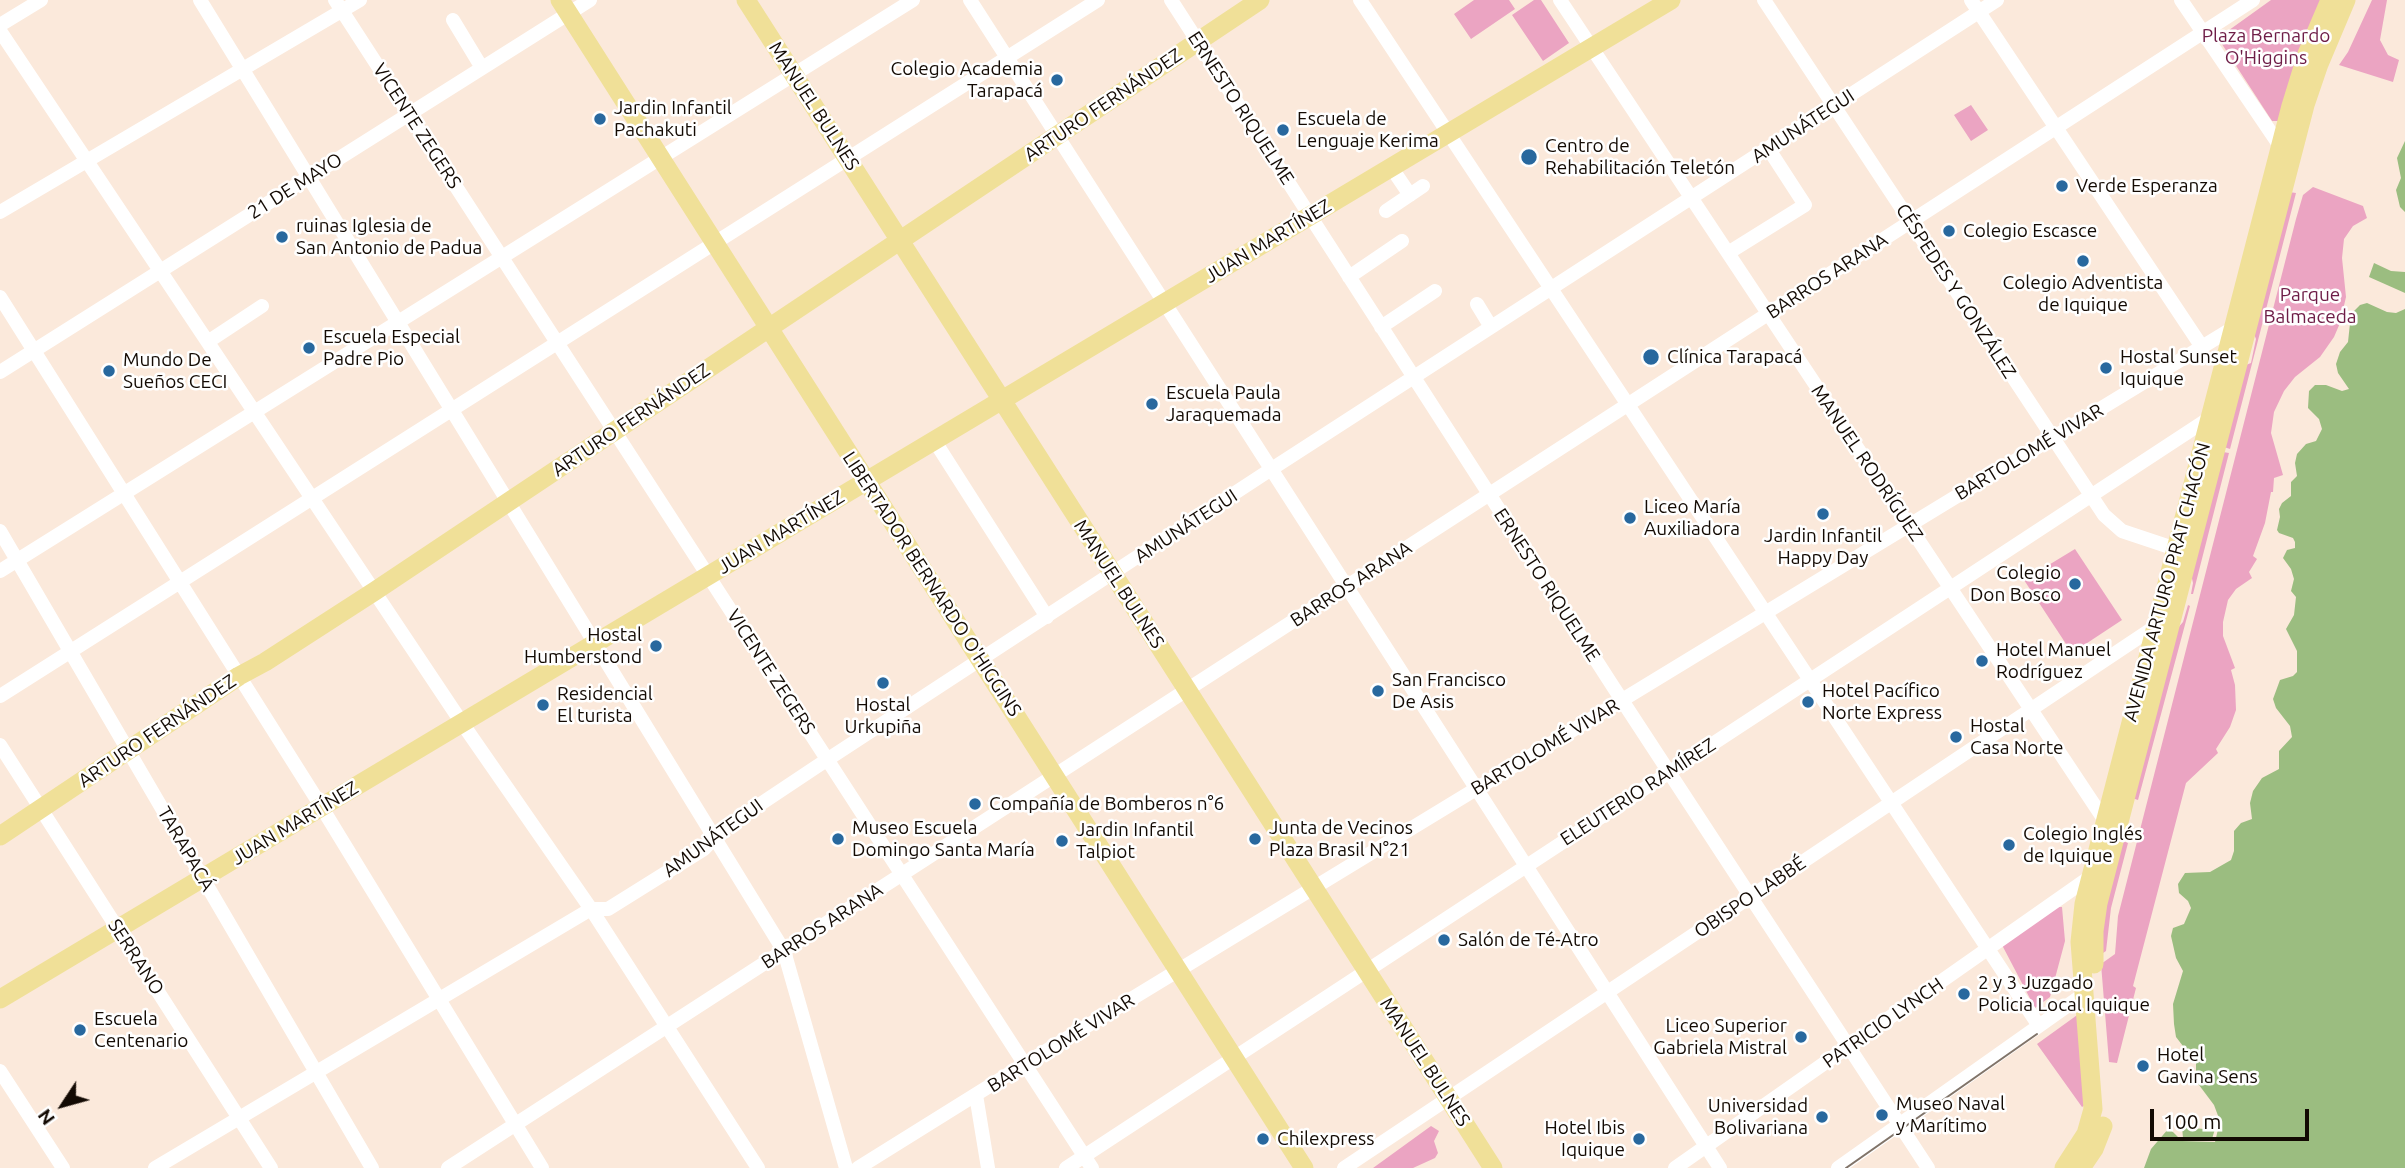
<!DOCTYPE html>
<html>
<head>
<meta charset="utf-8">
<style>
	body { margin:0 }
	#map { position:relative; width:2405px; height:1168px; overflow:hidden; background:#fbe9db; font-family:Ubuntu,sans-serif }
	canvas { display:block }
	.north { position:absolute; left:28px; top:1070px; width:70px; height:70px; -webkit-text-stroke:5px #fff; paint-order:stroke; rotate:234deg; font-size:19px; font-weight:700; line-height:28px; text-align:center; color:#130a03 }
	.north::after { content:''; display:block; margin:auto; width:24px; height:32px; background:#130a03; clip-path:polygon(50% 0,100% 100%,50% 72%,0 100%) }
	.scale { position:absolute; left:2150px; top:1109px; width:159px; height:32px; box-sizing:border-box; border:4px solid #130a03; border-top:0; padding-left:9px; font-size:21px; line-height:24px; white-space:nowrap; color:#130a03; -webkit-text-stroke:5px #fff; paint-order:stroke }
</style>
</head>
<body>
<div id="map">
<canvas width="2405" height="1168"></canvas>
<div class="north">N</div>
<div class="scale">100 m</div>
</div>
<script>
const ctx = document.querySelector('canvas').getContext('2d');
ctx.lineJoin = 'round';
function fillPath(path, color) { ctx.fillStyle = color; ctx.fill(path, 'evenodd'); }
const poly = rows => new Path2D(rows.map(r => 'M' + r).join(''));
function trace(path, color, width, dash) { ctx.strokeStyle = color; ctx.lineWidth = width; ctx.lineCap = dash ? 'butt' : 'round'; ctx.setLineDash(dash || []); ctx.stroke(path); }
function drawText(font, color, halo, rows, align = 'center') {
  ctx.font = font + ' Ubuntu,sans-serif'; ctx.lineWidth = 5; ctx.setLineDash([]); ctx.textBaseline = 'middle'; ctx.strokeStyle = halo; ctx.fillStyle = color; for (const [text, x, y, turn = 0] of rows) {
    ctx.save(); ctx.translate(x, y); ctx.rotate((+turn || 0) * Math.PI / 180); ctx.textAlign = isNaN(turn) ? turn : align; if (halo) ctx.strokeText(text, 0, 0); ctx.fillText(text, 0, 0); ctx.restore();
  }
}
const green = poly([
	[1474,0,1509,0,1515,9,1471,39,1454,14],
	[1534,0,1541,0,1569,43,1543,61,1512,15],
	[2271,0,2323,0,2279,121,2272,121,2218,38],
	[2372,0,2387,0,2380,40,2388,55,2399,60,2393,82,2339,65,2348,52],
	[1971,105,1988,130,1971,141,1954,115],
	[2313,187,2363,206,2367,218,2353,226,2344,239,2342,258,2346,297,2340,323,2334,337,2320,357,2295,377,2284,391,2274,412,2271,433,2283,475,2274,478,2273,492,2271,492,2265,523,2253,556,2257,559,2249,572,2252,578,2236,589,2228,600,2223,622,2223,636,2235,668,2231,670,2235,685,2236,710,2230,727,2216,749,2218,753,2186,783,2133,986,2136,988,2117,1063,2109,1062,2101,964,2115,954,2118,916,2296,219,2303,195],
	[2289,192,2296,193,2230,449,2224,447,2246,365,2251,363,2256,339,2254,334],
	[2223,452,2229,453,2193,594,2191,594,2193,583,2191,574],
	[2075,549,2122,620,2072,653,2024,580],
	[2188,605,2190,606,2138,800,2132,798,2177,629,2183,622],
	[2121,840,2128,843,2111,908,2106,951,2103,953,2101,929],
	[2058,907,2062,907,2065,941,2050,997,2035,1008,2002,945],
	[2080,1013,2085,1105,2082,1107,2037,1044],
	[1431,1126,1439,1131,1434,1141,1438,1153,1435,1158,1413,1168,1373,1168]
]);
const water = poly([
	[2405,141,2405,212,2400,207,2396,190,2401,178,2397,158],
	[2374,263,2391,271,2405,272,2405,293,2369,277],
	[2367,303,2387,312,2396,313,2405,309,2405,1168,2144,1168,2151,1149,2169,1128,2182,1141,2215,1142,2220,1121,2214,1105,2196,1081,2196,1063,2176,1037,2174,1024,2173,1004,2183,971,2176,958,2171,936,2173,928,2184,924,2191,908,2188,901,2179,893,2178,884,2185,873,2210,872,2231,860,2234,851,2234,831,2241,823,2252,819,2250,803,2253,791,2262,778,2279,769,2279,751,2292,737,2290,726,2276,708,2273,699,2280,680,2293,676,2297,672,2297,651,2286,629,2294,615,2296,597,2291,591,2294,579,2291,569,2283,558,2287,550,2295,548,2295,542,2293,538,2279,533,2277,530,2280,517,2279,509,2282,503,2291,496,2291,482,2297,476,2295,463,2297,454,2306,444,2316,441,2322,429,2319,419,2308,408,2309,391,2315,385,2326,385,2342,391,2349,389,2338,373,2336,364,2340,352,2348,342,2351,314,2360,305],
	[2207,1119,2217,1122,2212,1139,2183,1138,2182,1127,2204,1129]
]);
const minor = poly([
	[200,0,784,951,846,1168],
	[335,0,1092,1168],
	[970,0,1720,1168],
	[1171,0,1614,688,1928,1168],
	[1360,0,2039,1026],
	[1560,0,2105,821],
	[1764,0,2104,515,2122,531,2176,549],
	[1971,0,2202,347],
	[2181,0,2280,146,2284,147],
	[453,20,482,68],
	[0,25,41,0],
	[0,31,462,723,591,909,758,1168],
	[1391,167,1410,195],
	[1386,211,1423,186],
	[0,212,360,0],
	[1728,253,1805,205,1768,148],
	[1349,277,1402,241],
	[0,297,316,798,542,1168],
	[1477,304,1491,327],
	[1381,327,1435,291],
	[209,341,262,306],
	[0,372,590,0],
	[934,440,1047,617],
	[0,531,372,1168],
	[0,571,913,0],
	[0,696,1098,0],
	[0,745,271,1168],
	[0,1071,63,1168],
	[976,1095,988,1168],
	[155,1168,591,909,608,909,704,849,723,829,816,767,1270,470,1997,0],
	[448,1168,2253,0],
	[858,1168,1036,1057,2233,328],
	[1066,1168,2211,417],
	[1344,1168,2156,626],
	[1675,1168,2090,877],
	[1838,1168,2084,994]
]);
const major = poly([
	[560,0,1304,1168],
	[746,0,1493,1168],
	[0,836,239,676,265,662,375,591,1260,0],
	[2094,964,2094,931,2098,903,2305,105,2319,64,2346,0],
	[0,999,1671,0],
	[2064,1168,2086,1134,2093,1109,2080,942,2084,904,2291,106,2307,54,2330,0],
	[2081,1168,2094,1149,2103,1126]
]);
const tram = poly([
	[1846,1168,2037,1034]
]);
const markers = [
	[1057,80,7,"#28689e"],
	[600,119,7,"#28689e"],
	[1283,130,7,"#28689e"],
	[1529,157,9,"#28689e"],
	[2062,186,7,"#28689e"],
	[1949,231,7,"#28689e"],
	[282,237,7,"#28689e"],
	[2083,261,7,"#28689e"],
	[309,348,7,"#28689e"],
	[1651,357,9,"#28689e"],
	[2106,368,7,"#28689e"],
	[109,371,7,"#28689e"],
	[1152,404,7,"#28689e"],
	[1823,514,7,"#28689e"],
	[1630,518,7,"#28689e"],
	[2075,584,7,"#28689e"],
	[656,646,7,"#28689e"],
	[1982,661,7,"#28689e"],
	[883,683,7,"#28689e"],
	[1378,691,7,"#28689e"],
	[1808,702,7,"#28689e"],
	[543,705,7,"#28689e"],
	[1956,737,7,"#28689e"],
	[975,804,7,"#28689e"],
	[838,839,7,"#28689e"],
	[1255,839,7,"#28689e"],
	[1062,841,7,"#28689e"],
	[2009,845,7,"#28689e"],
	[1444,940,7,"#28689e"],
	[1964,994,7,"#28689e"],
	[80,1030,7,"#28689e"],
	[1801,1037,7,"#28689e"],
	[2143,1066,7,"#28689e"],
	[1882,1115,7,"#28689e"],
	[1822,1117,7,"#28689e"],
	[1263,1139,7,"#28689e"],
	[1639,1139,7,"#28689e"]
];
const parkNames = [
	["Plaza Bernardo",2266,36],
	["O'Higgins",2266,58],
	["Parque",2310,295],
	["Balmaceda",2310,317]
];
const poiNames = [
	["Colegio Academia",1043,69,"right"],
	["Tarapacá",1043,91,"right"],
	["Jardin Infantil",614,108],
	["Pachakuti",614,130],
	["Escuela de",1297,119],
	["Lenguaje Kerima",1297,141],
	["Centro de",1545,146],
	["Rehabilitación Teletón",1545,168],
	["Verde Esperanza",2076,186],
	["ruinas Iglesia de",296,226],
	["San Antonio de Padua",296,248],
	["Colegio Escasce",1963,231],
	["Colegio Adventista",2083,283,"center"],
	["de Iquique",2083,305,"center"],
	["Escuela Especial",323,337],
	["Padre Pio",323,359],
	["Clínica Tarapacá",1667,357],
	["Hostal Sunset",2120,357],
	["Iquique",2120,379],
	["Mundo De",123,360],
	["Sueños CECI",123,382],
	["Escuela Paula",1166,393],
	["Jaraquemada",1166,415],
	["Liceo María",1644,507],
	["Auxiliadora",1644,529],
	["Jardin Infantil",1823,536,"center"],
	["Happy Day",1823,558,"center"],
	["Colegio",2061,573,"right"],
	["Don Bosco",2061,595,"right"],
	["Hostal",642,635,"right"],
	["Humberstond",642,657,"right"],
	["Hotel Manuel",1996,650],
	["Rodríguez",1996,672],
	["San Francisco",1392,680],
	["De Asis",1392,702],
	["Hotel Pacífico",1822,691],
	["Norte Express",1822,713],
	["Residencial",557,694],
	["El turista",557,716],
	["Hostal",883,705,"center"],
	["Urkupiña",883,727,"center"],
	["Hostal",1970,726],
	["Casa Norte",1970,748],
	["Compañía de Bomberos n°6",989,804],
	["Museo Escuela",852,828],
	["Domingo Santa María",852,850],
	["Junta de Vecinos",1269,828],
	["Plaza Brasil N°21",1269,850],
	["Jardin Infantil",1076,830],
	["Talpiot",1076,852],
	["Colegio Inglés",2023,834],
	["de Iquique",2023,856],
	["Salón de Té-Atro",1458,940],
	["2 y 3 Juzgado",1978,983],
	["Policia Local Iquique",1978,1005],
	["Escuela",94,1019],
	["Centenario",94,1041],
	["Liceo Superior",1787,1026,"right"],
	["Gabriela Mistral",1787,1048,"right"],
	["Hotel",2157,1055],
	["Gavina Sens",2157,1077],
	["Museo Naval",1896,1104],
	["y Marítimo",1896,1126],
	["Universidad",1808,1106,"right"],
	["Bolivariana",1808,1128,"right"],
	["Hotel Ibis",1625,1128,"right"],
	["Iquique",1625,1150,"right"],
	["Chilexpress",1277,1139]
];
const streetNames = [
	["ARTURO FERNÁNDEZ",1103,105,-34],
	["MANUEL BULNES",814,106,57],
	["ERNESTO RIQUELME",1241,108,57],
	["VICENTE ZEGERS",417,126,57],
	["AMUNÁTEGUI",1803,126,-33],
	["21 DE MAYO",295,186,-32],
	["JUAN MARTÍNEZ",1268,241,-31],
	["BARROS ARANA",1827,276,-33],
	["CÉSPEDES Y GONZÁLEZ",1956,291,57],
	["ARTURO FERNÁNDEZ",631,420,-34],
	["BARTOLOMÉ VIVAR",2029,452,-31],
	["MANUEL RODRÍGUEZ",1867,463,56],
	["AMUNÁTEGUI",1186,526,-33],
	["JUAN MARTÍNEZ",781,532,-31],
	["AVENIDA ARTURO PRAT CHACÓN",2167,582,-75],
	["LIBERTADOR BERNARDO O'HIGGINS",932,584,57],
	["MANUEL BULNES",1119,584,57],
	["BARROS ARANA",1351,584,-33],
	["ERNESTO RIQUELME",1547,585,57],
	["VICENTE ZEGERS",771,672,57],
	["ARTURO FERNÁNDEZ",157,731,-34],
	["BARTOLOMÉ VIVAR",1545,747,-31],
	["ELEUTERIO RAMÍREZ",1638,792,-33],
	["JUAN MARTÍNEZ",295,823,-31],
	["AMUNÁTEGUI",713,838,-36],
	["TARAPACÁ",186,849,60],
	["OBISPO LABBÉ",1750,897,-34],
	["BARROS ARANA",822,926,-33],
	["SERRANO",136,957,57],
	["PATRICIO LYNCH",1883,1023,-35],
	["BARTOLOMÉ VIVAR",1061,1043,-32],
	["MANUEL BULNES",1425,1062,57]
];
fillPath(green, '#eba4c2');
fillPath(water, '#9bbd80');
trace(minor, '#fff', 14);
trace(major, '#f0e098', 19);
trace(tram, '#817469', 2);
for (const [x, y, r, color] of markers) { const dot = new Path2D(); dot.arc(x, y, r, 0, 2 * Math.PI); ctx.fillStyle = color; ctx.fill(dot); trace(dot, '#fff', 2.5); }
drawText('19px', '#6e1d47', '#fff', parkNames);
drawText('19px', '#130a03', '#fff', poiNames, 'left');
drawText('19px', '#130a03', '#fff', streetNames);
</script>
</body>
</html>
